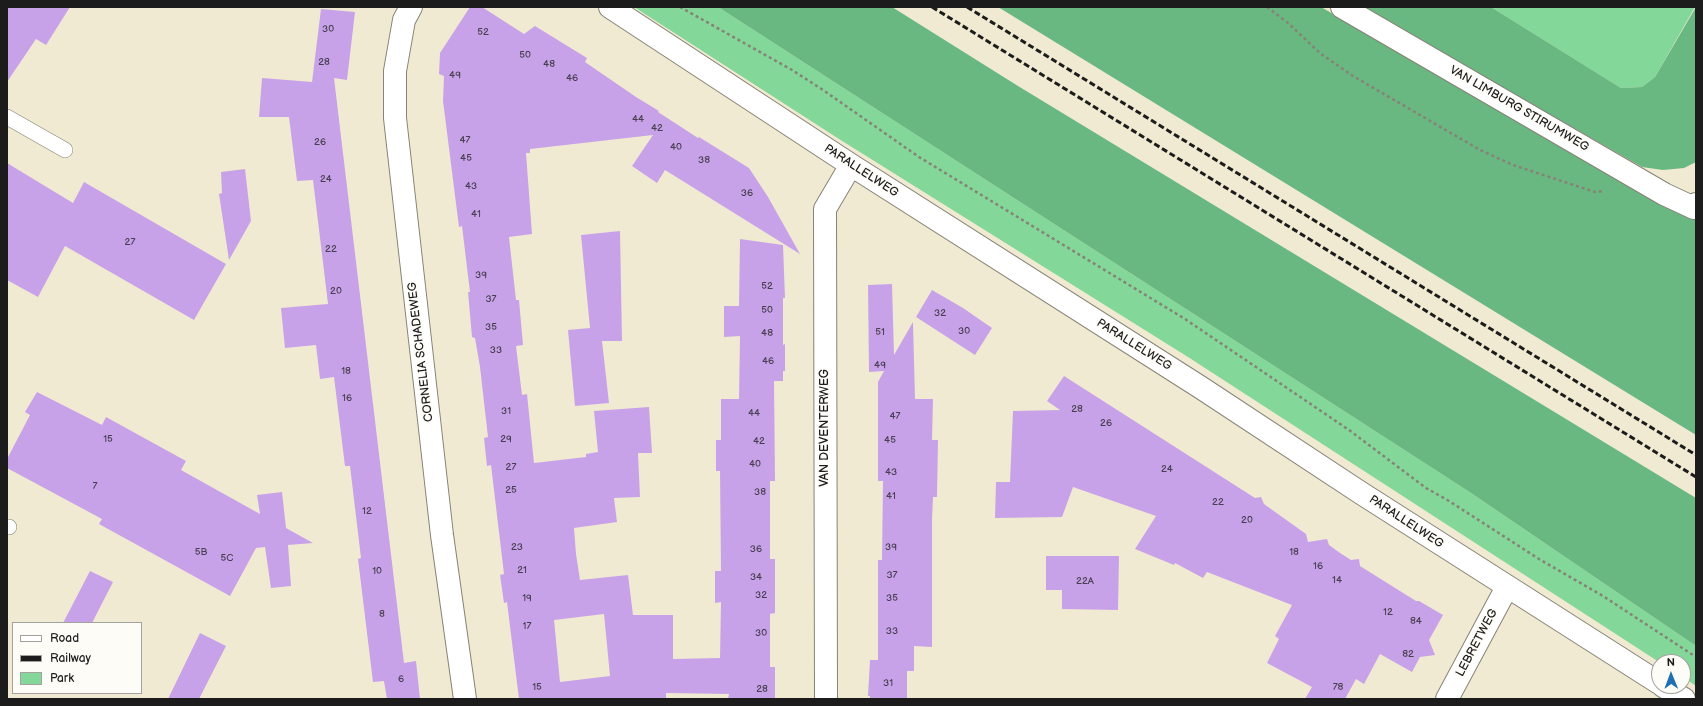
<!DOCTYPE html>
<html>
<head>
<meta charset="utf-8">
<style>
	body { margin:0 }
	#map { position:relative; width:1703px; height:706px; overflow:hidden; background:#f1ead2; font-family:"Balsamiq Sans",sans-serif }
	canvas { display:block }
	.frame { position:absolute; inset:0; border:8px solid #1c1c1c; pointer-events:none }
	.legend { position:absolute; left:12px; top:622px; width:130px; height:72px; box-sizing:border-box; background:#fdfcf7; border:1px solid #a3a29f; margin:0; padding:5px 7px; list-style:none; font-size:12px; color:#1c1c1c }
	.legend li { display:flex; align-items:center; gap:8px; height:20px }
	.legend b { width:20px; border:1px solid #a3a29f }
	.north { position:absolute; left:1651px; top:654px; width:40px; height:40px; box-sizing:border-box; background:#fdfcf7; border:1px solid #a3a29f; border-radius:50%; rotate:359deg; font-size:11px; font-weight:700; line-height:16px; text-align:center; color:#1c1c1c }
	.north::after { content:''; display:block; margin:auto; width:14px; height:18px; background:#1f6fb2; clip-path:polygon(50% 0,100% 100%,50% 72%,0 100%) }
</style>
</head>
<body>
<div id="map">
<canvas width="1703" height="706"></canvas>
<div class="frame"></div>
<ul class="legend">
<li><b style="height:5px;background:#fff"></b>Road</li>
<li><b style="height:5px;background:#1c1c1c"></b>Railway</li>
<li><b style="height:11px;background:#83d799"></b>Park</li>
</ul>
<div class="north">N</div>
</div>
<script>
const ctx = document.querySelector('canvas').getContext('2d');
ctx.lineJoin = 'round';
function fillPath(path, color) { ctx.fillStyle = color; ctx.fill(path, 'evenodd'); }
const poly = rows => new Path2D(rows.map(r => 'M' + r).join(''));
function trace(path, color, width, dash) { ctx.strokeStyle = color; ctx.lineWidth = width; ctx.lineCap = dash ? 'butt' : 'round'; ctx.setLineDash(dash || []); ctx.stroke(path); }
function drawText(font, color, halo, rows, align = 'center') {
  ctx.font = font + ' "Balsamiq Sans",sans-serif'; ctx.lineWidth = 4; ctx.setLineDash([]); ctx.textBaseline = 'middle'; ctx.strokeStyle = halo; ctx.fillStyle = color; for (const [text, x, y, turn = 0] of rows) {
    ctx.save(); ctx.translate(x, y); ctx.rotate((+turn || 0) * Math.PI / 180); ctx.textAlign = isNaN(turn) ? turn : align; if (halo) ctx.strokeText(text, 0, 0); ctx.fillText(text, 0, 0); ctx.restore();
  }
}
const green = poly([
	[634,7,718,7,1471,493,1696,646,1696,686,1683,677,1683,662,1659,662,1188,357,839,139],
	[1491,7,1695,7,1655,77,1642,87,1621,88]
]);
const forest = poly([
	[718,7,892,7,1018,86,1696,498,1696,646,1471,493],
	[998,7,1321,7,1688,218,1696,219,1696,435],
	[1361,7,1491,7,1621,88,1642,87,1655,77,1696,7,1696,162,1684,168,1663,170,1642,167]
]);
const building = poly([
	[7,7,70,7,46,45,36,39,7,82],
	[470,7,482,7,524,34,535,26,587,58,585,62,636,97,659,111,658,112,698,138,699,137,749,168,768,197,800,254,665,170,657,183,632,166,653,135,530,149,530,153,526,153,532,234,509,237,516,300,519,300,523,345,516,346,522,395,527,394,534,463,586,457,586,454,598,452,594,411,649,407,652,453,638,453,640,497,614,498,617,522,574,528,576,554,580,580,628,575,633,615,673,615,673,659,720,658,721,602,715,603,715,571,721,571,720,471,716,471,716,440,721,440,721,399,739,399,740,336,724,337,724,306,739,306,740,239,783,245,785,298,783,298,783,345,785,344,785,371,783,371,783,381,774,381,775,481,770,481,770,559,775,559,775,613,770,614,770,667,775,667,775,699,728,699,729,694,666,693,666,699,519,699,507,602,504,603,500,575,504,574,491,465,487,466,484,438,488,437,480,367,475,338,472,337,468,292,470,292,462,226,459,227,443,101,444,76,439,74,440,53],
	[604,614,610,676,560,682,554,620],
	[321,9,355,12,347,80,334,78,404,663,416,661,420,699,387,699,384,681,373,682,358,559,361,558,350,466,345,466,334,377,320,379,316,345,285,348,281,308,328,304,313,180,297,181,289,117,259,117,262,78,312,82],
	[7,163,73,203,84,182,226,264,194,320,65,246,38,297,7,280],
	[245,169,251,221,229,260,219,194,222,193,221,172],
	[620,231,622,341,602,341,609,403,575,406,568,330,590,328,581,235],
	[892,284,894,355,913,322,915,399,933,399,932,440,938,440,937,497,933,497,932,520,932,647,914,646,914,671,907,671,907,699,870,699,870,696,868,696,870,660,878,660,878,560,882,560,883,481,878,481,878,382,884,371,869,372,868,285],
	[932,290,963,308,992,328,975,355,916,317],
	[1064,376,1255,498,1261,497,1264,504,1306,534,1308,542,1327,539,1329,545,1340,553,1351,560,1359,559,1360,566,1416,601,1419,601,1443,615,1429,640,1435,655,1420,657,1412,672,1380,654,1364,684,1356,679,1345,699,1305,699,1312,687,1267,663,1279,639,1275,636,1292,605,1207,572,1203,578,1175,563,1174,565,1135,549,1156,516,1073,487,1062,517,995,518,996,482,1010,482,1013,411,1060,410,1047,401],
	[37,392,102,425,106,417,186,461,181,470,260,514,257,495,282,492,286,528,313,543,288,545,291,586,271,588,265,547,256,548,230,596,99,524,102,519,7,468,7,459,30,415,25,412],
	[1046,556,1119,556,1118,610,1062,609,1062,590,1046,590],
	[90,571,113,582,92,623,63,623],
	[200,633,226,646,199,699,168,699]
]);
const path = poly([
	[680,7,792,70,823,90,919,157,1185,319,1349,430,1426,488,1449,501,1539,559,1603,596,1696,657],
	[1267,7,1288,23,1321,54,1353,76,1480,150,1513,165,1595,192,1604,191]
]);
const service = poly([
	[7,117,65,150],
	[7,527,9,527]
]);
const minor = poly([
	[411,7,404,20,395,71,395,118,442,535,465,699],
	[610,7,851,165,1200,387,1361,493,1659,683],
	[1342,7,1664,194,1694,208,1696,204],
	[1663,686,1684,699],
	[826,699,825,209,851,165],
	[1447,699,1507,587]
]);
const rail = poly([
	[932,7,1696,477],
	[967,7,1696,455]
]);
const numberNames = [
	["30",328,29],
	["52",483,32],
	["50",525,55],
	["28",324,62],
	["48",549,64],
	["49",455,75],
	["46",572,78],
	["44",638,119],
	["42",657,128],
	["47",465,140],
	["26",320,142],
	["40",676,147],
	["45",466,158],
	["38",704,160],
	["24",326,179],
	["43",471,186],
	["36",747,193],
	["41",476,214],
	["27",130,242],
	["22",331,249],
	["39",481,275],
	["52",767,286],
	["20",336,291],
	["37",491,299],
	["50",767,310],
	["32",940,313],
	["35",491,327],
	["30",964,331],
	["51",880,332],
	["48",767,333],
	["33",496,350],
	["46",768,361],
	["49",880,365],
	["18",346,371],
	["16",347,398],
	["28",1077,409],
	["31",506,411],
	["44",754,413],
	["47",895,416],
	["26",1106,423],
	["15",108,439],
	["29",506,439],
	["45",890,440],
	["42",759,441],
	["40",755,464],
	["27",511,467],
	["24",1167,469],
	["43",891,472],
	["7",95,486],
	["25",511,490],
	["38",760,492],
	["41",891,496],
	["22",1218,502],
	["12",367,511],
	["20",1247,520],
	["23",517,547],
	["39",891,547],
	["36",756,549],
	["5B",201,552],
	["18",1294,552],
	["5C",227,558],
	["16",1318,566],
	["21",522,570],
	["10",377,571],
	["37",892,575],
	["34",756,577],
	["14",1337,580],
	["22A",1085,581],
	["32",761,595],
	["19",527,598],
	["35",892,598],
	["12",1388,612],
	["8",382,614],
	["84",1416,621],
	["17",527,626],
	["33",892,631],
	["30",761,633],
	["82",1408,654],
	["6",401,679],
	["31",888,683],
	["15",537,687],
	["78",1338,687],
	["28",762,689]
];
const streetNames = [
	["VAN LIMBURG STIRUMWEG",1519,109,30],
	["PARALLELWEG",861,171,33],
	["PARALLELWEG",1134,345,32],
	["CORNELIA SCHADEWEG",421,352,-97],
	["VAN DEVENTERWEG",825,428,-90],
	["PARALLELWEG",1406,522,33],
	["LEBRETWEG",1477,643,-62]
];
fillPath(green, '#83d799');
fillPath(forest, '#6ab881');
fillPath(building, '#c8a2e9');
trace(service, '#868377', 16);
trace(minor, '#868377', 24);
trace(path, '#868377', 2.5, [3, 3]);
trace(service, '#fff', 15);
trace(minor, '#fff', 22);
trace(rail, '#1c1c1c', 3, [6, 3]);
drawText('10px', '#473e4f', null, numberNames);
drawText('12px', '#1c1c1c', '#fdfcf7', streetNames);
</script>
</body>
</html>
